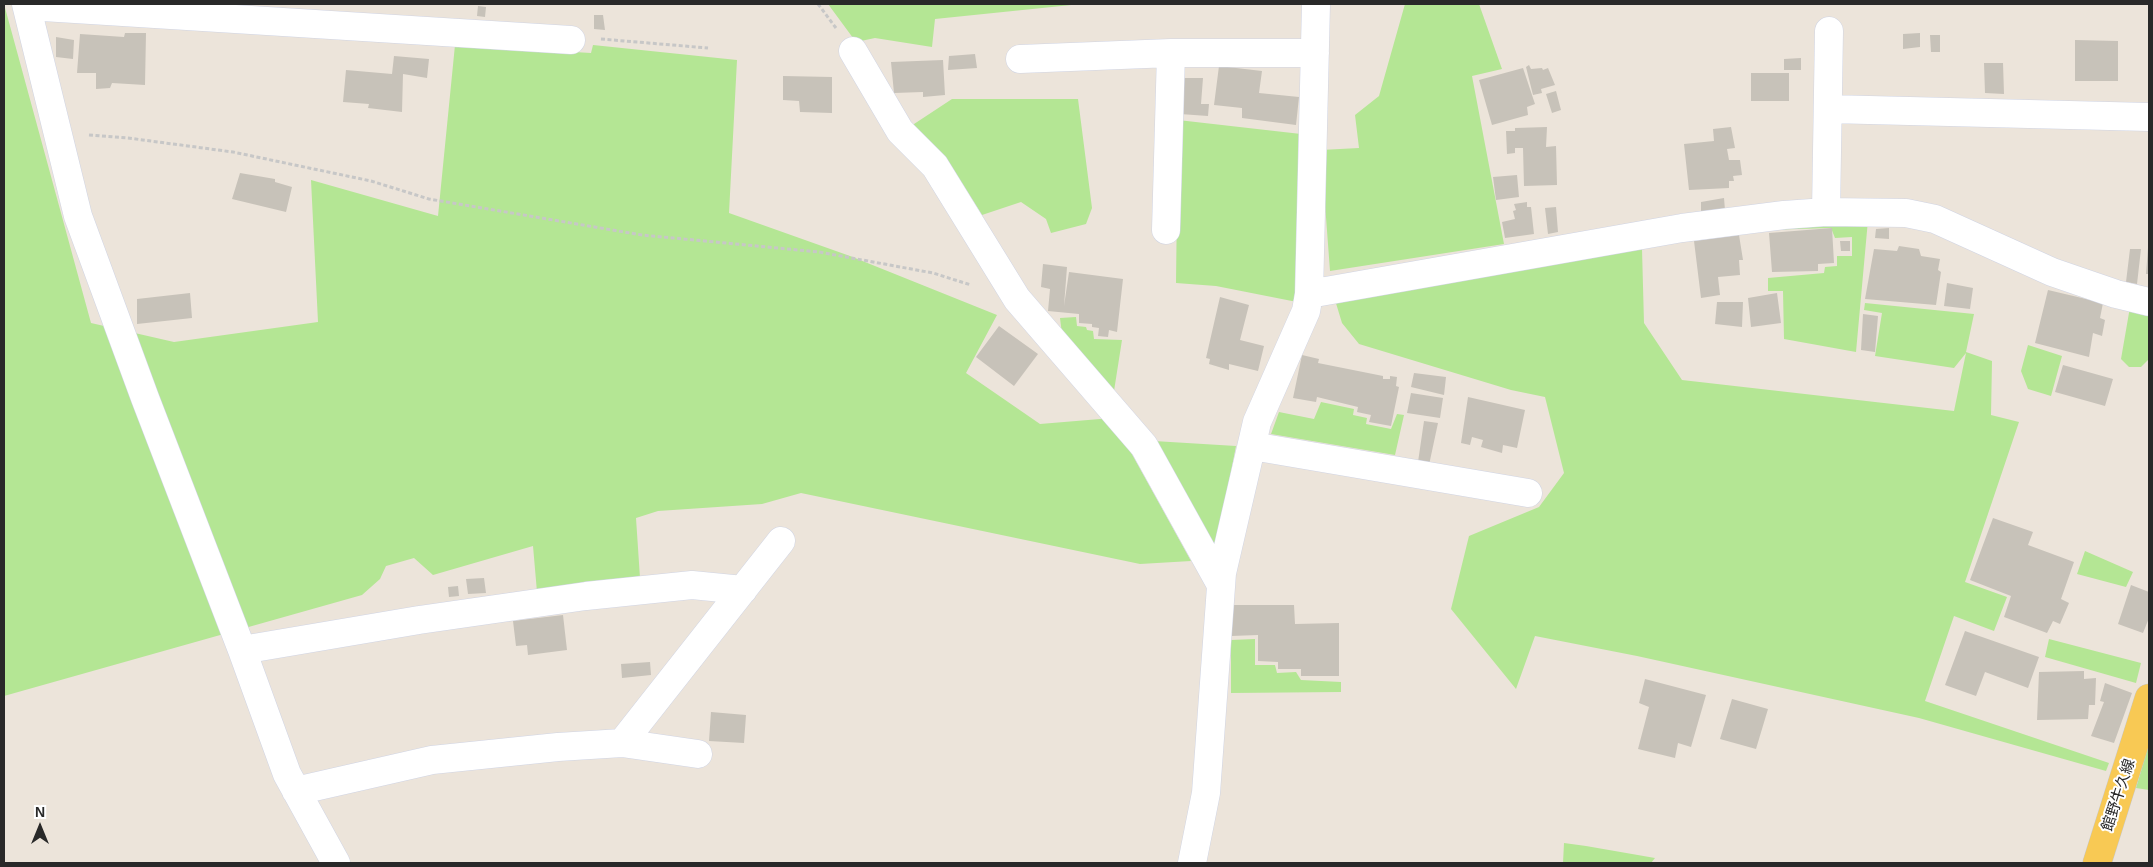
<!DOCTYPE html>
<html>
<head>
<meta charset="utf-8">
<style>
	body { margin:0 }
	#map { position:relative; width:2153px; height:867px; overflow:hidden; background:#ece4da; font-family:Arial,sans-serif }
	canvas { display:block }
	.frame { position:absolute; inset:0; border:5px solid #292929; pointer-events:none }
	.north { position:absolute; left:15px; top:802px; width:50px; height:50px; -webkit-text-stroke:4px #fff; paint-order:stroke; rotate:0deg; font-size:14px; font-weight:700; line-height:20px; text-align:center; color:#292929 }
	.north::after { content:''; display:block; margin:auto; width:18px; height:22px; background:#292929; clip-path:polygon(50% 0,100% 100%,50% 72%,0 100%) }
</style>
</head>
<body>
<div id="map">
<canvas width="2153" height="867"></canvas>
<div class="frame"></div>
<div class="north">N</div>
</div>
<script>
const ctx = document.querySelector('canvas').getContext('2d');
ctx.lineJoin = 'round';
function fillPath(path, color) { ctx.fillStyle = color; ctx.fill(path, 'evenodd'); }
const poly = rows => new Path2D(rows.map(r => 'M' + r).join(''));
function trace(path, color, width, dash) { ctx.strokeStyle = color; ctx.lineWidth = width; ctx.lineCap = dash ? 'butt' : 'round'; ctx.setLineDash(dash || []); ctx.stroke(path); }
function drawText(font, color, halo, rows, align = 'center') {
  ctx.font = font + ' Arial,"Noto Sans JP",sans-serif'; ctx.lineWidth = 4; ctx.setLineDash([]); ctx.textBaseline = 'middle'; ctx.strokeStyle = halo; ctx.fillStyle = color; for (const [text, x, y, turn = 0] of rows) {
    ctx.save(); ctx.translate(x, y); ctx.rotate((+turn || 0) * Math.PI / 180); ctx.textAlign = isNaN(turn) ? turn : align; if (halo) ctx.strokeText(text, 0, 0); ctx.fillText(text, 0, 0); ctx.restore();
  }
}
const green = poly([
	[4,4,91,323,174,342,318,322,311,180,438,216,455,45,591,53,593,45,737,60,729,213,850,256,997,315,966,373,1040,424,1112,418,1191,561,1140,564,801,493,762,504,658,511,636,518,640,578,537,592,533,546,433,575,414,558,386,566,380,579,362,595,4,696],
	[828,4,1081,4,935,19,932,47,875,38,856,42],
	[1405,4,1479,4,1502,69,1472,76,1504,244,1330,271,1321,150,1359,148,1355,115,1379,96],
	[952,99,1078,99,1092,208,1086,224,1051,233,1046,219,1021,202,982,215,952,167,911,126],
	[1178,120,1301,134,1297,302,1216,286,1176,283],
	[1868,220,1856,352,1784,339,1783,291,1768,291,1768,278,1824,273,1825,267,1837,266,1837,256,1852,256,1852,237,1835,238,1831,228,1764,230],
	[1642,249,1644,323,1682,380,1954,411,1966,353,1954,368,1875,356,1882,313,1864,310,1865,303,1974,314,1966,352,1992,361,1991,415,2019,422,1965,582,2007,597,1994,631,1954,616,1925,701,2109,763,2106,771,1919,718,1637,656,1535,636,1516,689,1451,609,1469,536,1539,507,1564,473,1545,397,1511,390,1359,344,1342,323,1335,300],
	[2130,307,2149,311,2149,359,2141,367,2129,367,2121,359],
	[1076,317,1077,326,1086,327,1087,330,1093,331,1094,339,1122,340,1114,391,1062,334,1060,318],
	[2028,345,2062,356,2051,396,2028,389,2021,371],
	[1321,402,1354,409,1353,415,1367,418,1366,424,1391,429,1397,414,1404,415,1395,455,1271,434,1279,412,1314,419],
	[1154,441,1236,446,1214,560],
	[2085,551,2133,572,2126,587,2077,574],
	[1255,639,1255,665,1275,665,1277,673,1296,672,1301,680,1341,682,1341,692,1231,693,1231,640],
	[2049,639,2141,663,2136,683,2045,657],
	[2149,744,2149,790,2136,788],
	[1564,843,1586,846,1655,858,1651,863,1563,863]
]);
const building = poly([
	[478,6,486,7,485,17,477,16],
	[594,15,603,15,605,30,594,29],
	[125,33,146,33,145,85,112,83,110,88,96,89,96,73,77,73,80,34,124,37],
	[1920,33,1920,47,1903,49,1903,34],
	[1930,35,1940,35,1940,52,1931,52],
	[56,37,74,40,73,59,56,57],
	[2075,40,2118,41,2118,81,2075,81],
	[975,54,977,68,948,70,949,56],
	[394,56,429,59,427,78,403,74,402,112,368,108,369,104,343,102,346,70,392,74],
	[1801,58,1801,70,1784,70,1784,59],
	[943,60,945,95,923,97,923,92,894,93,891,62],
	[1984,63,2003,63,2004,94,1985,93],
	[1529,65,1531,69,1542,68,1543,70,1548,68,1555,85,1541,89,1542,93,1533,95,1526,67],
	[1219,66,1262,71,1259,93,1299,97,1296,125,1242,118,1242,108,1214,105],
	[1523,68,1535,104,1527,107,1528,115,1492,125,1479,80],
	[1751,73,1789,73,1789,101,1751,101],
	[783,76,832,77,832,113,800,112,799,101,783,100],
	[1183,78,1203,78,1201,104,1209,104,1208,116,1180,114],
	[1556,91,1561,110,1552,113,1546,94],
	[1547,127,1546,147,1556,146,1557,185,1524,186,1523,148,1515,148,1515,153,1507,154,1506,131,1515,131,1515,128],
	[1731,127,1735,148,1727,149,1729,160,1740,160,1742,175,1733,176,1734,181,1729,181,1729,188,1689,190,1684,144,1714,141,1713,129],
	[240,173,275,179,275,182,292,187,286,212,232,199],
	[1517,175,1519,197,1496,200,1493,177],
	[1724,198,1725,210,1701,212,1701,202],
	[1527,202,1527,207,1531,207,1534,234,1505,238,1502,222,1515,219,1513,211,1516,210,1514,204],
	[1556,207,1558,232,1548,234,1545,208],
	[1832,228,1834,263,1818,264,1818,271,1772,272,1769,233],
	[1889,228,1889,239,1875,238,1876,229],
	[1739,235,1743,260,1739,260,1740,275,1718,277,1720,295,1701,298,1694,241],
	[1840,241,1850,241,1850,251,1841,251],
	[1899,246,1919,249,1921,256,1940,259,1938,270,1941,272,1936,305,1865,299,1874,249,1897,251],
	[2148,248,2149,274,2146,274],
	[2130,249,2141,249,2137,284,2126,282],
	[1043,264,1067,267,1064,306,1069,272,1123,279,1117,332,1109,330,1108,337,1098,336,1099,328,1092,327,1092,324,1079,323,1079,314,1048,311,1050,289,1041,287],
	[1947,283,1973,288,1970,309,1944,306],
	[2048,290,2103,303,2100,318,2105,320,2102,336,2093,333,2089,357,2035,343],
	[190,293,192,318,137,324,137,299],
	[1777,293,1781,323,1751,327,1748,298],
	[1220,297,1249,305,1240,340,1264,346,1258,371,1229,364,1229,370,1209,364,1210,359,1206,358],
	[1717,302,1743,302,1742,327,1715,324],
	[1863,314,1878,316,1875,352,1861,350],
	[999,326,1038,354,1014,386,976,357],
	[1302,355,1319,359,1318,363,1383,376,1383,379,1390,379,1390,376,1397,377,1396,386,1399,387,1391,426,1369,422,1371,415,1357,412,1358,407,1317,397,1316,402,1293,398],
	[2063,365,2113,379,2105,406,2055,392],
	[1414,373,1446,377,1444,395,1411,387],
	[1411,393,1443,398,1440,418,1407,413],
	[1468,397,1525,410,1517,448,1503,445,1502,453,1481,447,1483,440,1472,437,1470,445,1461,443],
	[1424,421,1438,423,1429,465,1418,462],
	[1993,518,2033,532,2028,545,2074,562,2061,599,2069,603,2060,624,2053,621,2047,633,2004,617,2011,596,1970,580],
	[484,578,486,593,468,594,466,579],
	[2131,585,2149,592,2149,618,2143,633,2118,624],
	[458,586,459,596,449,597,448,587],
	[1232,605,1294,605,1295,624,1339,623,1339,676,1301,676,1301,669,1278,669,1278,662,1258,661,1258,635,1231,636],
	[563,615,567,650,528,655,527,645,516,646,513,621],
	[1965,631,2039,657,2028,688,1985,672,1976,696,1945,685],
	[650,662,651,675,622,678,621,664],
	[2084,671,2084,679,2096,678,2095,705,2089,705,2088,719,2037,720,2039,672],
	[1645,679,1706,695,1691,747,1678,743,1675,758,1638,749,1649,707,1639,703],
	[2105,683,2132,693,2114,743,2091,736,2104,702,2100,701],
	[1732,699,1768,709,1756,749,1720,739],
	[711,712,746,715,744,743,709,741]
]);
const path = poly([
	[818,4,836,28],
	[601,39,708,48],
	[89,135,128,138,233,152,371,181,429,199,642,235,819,252,933,273,971,285]
]);
const minor = poly([
	[26,4,78,216,145,398,242,650,287,774,336,863],
	[27,6,571,40],
	[853,51,900,131,935,166,1017,299,1144,446,1221,585],
	[1020,59,1171,53,1315,53],
	[1829,109,2149,117],
	[1826,212,1829,31],
	[1166,230,1171,53],
	[1309,294,1682,228,1784,215,1826,212,1906,213,1935,219,2052,272,2116,294,2149,302],
	[1252,446,1528,493],
	[242,650,419,620,586,596,692,585,743,590],
	[622,743,781,541],
	[296,791,432,760,558,747,622,743,698,754],
	[1192,863,1206,793,1222,573,1257,422,1306,311,1309,294,1316,4]
]);
const major = poly([
	[2097,863,2149,698]
]);
const streetNames = [
	["館野牛久線",2119,795,-72]
];
fillPath(green, '#b4e694');
fillPath(building, '#c7c2b9');
trace(minor, '#d0d4e3', 29);
trace(major, '#c7c7c7', 29);
trace(path, '#c7c7c7', 3, [4, 2.5]);
trace(minor, '#fff', 28);
trace(major, '#f8c954', 28);
drawText('15px', '#292929', '#fff', streetNames);
</script>
</body>
</html>
